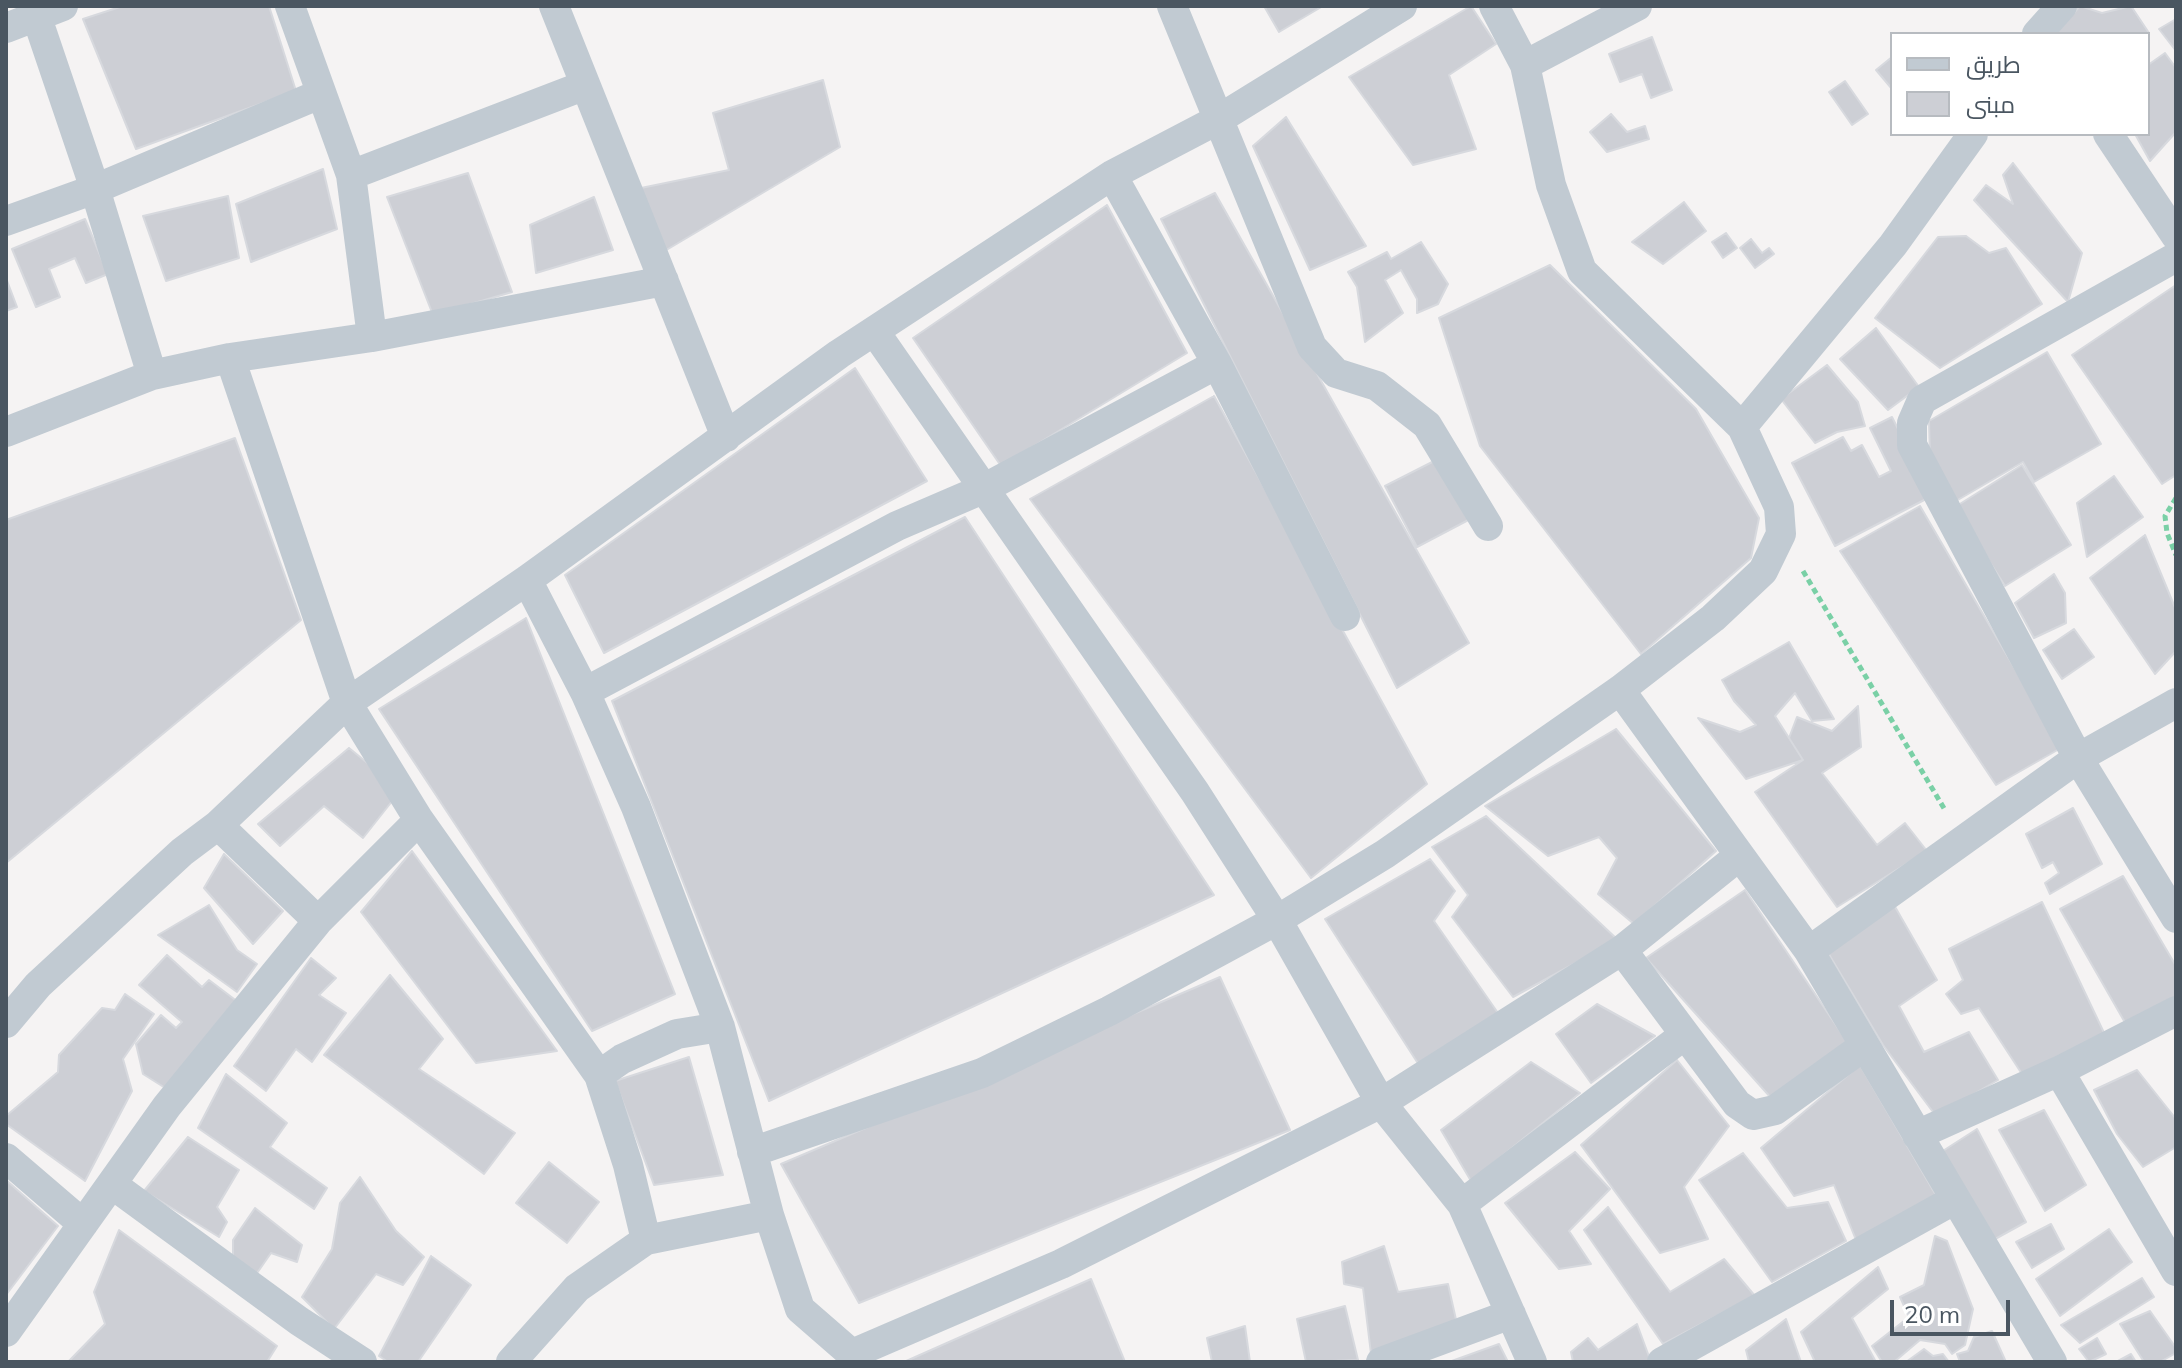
<!DOCTYPE html>
<html>
<head>
<meta charset="utf-8">
<style>
	body { margin:0 }
	#map { position:relative; width:2182px; height:1368px; overflow:hidden; background:#f5f3f3; font-family:Mulish,Cairo,sans-serif }
	canvas { display:block }
	.frame { position:absolute; inset:0; border:8px solid #4a5661; pointer-events:none }
	.legend { position:absolute; left:1890px; top:32px; width:260px; height:104px; box-sizing:border-box; background:#fff; border:2px solid #b7bbc0; margin:0; padding:10px 14px; list-style:none; font-size:24px; color:#4a5661 }
	.legend li { display:flex; align-items:center; gap:16px; height:40px }
	.legend b { width:40px; border:2px solid #b7bbc0 }
	.scale { position:absolute; left:1890px; top:1300px; width:120px; height:36px; box-sizing:border-box; border:4px solid #4a5661; border-top:0; padding-left:10px; font-size:24px; line-height:28px; white-space:nowrap; color:#4a5661; -webkit-text-stroke:6px #fff; paint-order:stroke }
</style>
</head>
<body>
<div id="map">
<canvas width="2182" height="1368"></canvas>
<div class="frame"></div>
<ul class="legend">
<li><b style="height:10px;background:#c1cad2"></b>طريق</li>
<li><b style="height:22px;background:#cdcfd5"></b>مبنى</li>
</ul>
<div class="scale">20 m</div>
</div>
<script>
const ctx = document.querySelector('canvas').getContext('2d');
ctx.lineJoin = 'round';
function fillPath(path, color) { ctx.fillStyle = color; ctx.fill(path, 'evenodd'); }
const poly = rows => new Path2D(rows.map(r => 'M' + r).join(''));
function trace(path, color, width, dash) { ctx.strokeStyle = color; ctx.lineWidth = width; ctx.lineCap = dash ? 'butt' : 'round'; ctx.setLineDash(dash || []); ctx.stroke(path); }
const building = poly([
	[123,6,269,6,296,91,136,149,83,19,123,6],
	[1264,6,1323,6,1279,32,1264,6],
	[1471,6,1496,44,1449,75,1476,149,1413,165,1349,77,1471,6],
	[2080,6,2102,13,2131,6,2149,33,2055,34,2080,6],
	[2176,19,2176,51,2159,29,2176,19],
	[1652,37,1672,90,1651,98,1642,74,1620,82,1609,54,1652,37],
	[2165,53,2176,68,2176,132,2150,161,2135,134,2148,134,2148,65,2165,53],
	[1892,57,1892,89,1876,70,1892,57],
	[823,80,840,147,663,252,641,188,729,170,713,113,823,80],
	[1845,81,1868,114,1852,125,1829,92,1845,81],
	[1611,114,1627,132,1645,126,1649,139,1607,152,1590,132,1611,114],
	[1286,117,1366,246,1310,270,1253,146,1286,117],
	[2013,163,2082,253,2068,302,1974,200,1986,185,2013,204,2003,175,2013,163],
	[323,169,337,229,251,262,236,204,323,169],
	[468,173,512,292,433,315,387,197,468,173],
	[1215,193,1469,643,1397,688,1161,219,1215,193],
	[228,196,239,258,166,281,143,216,228,196],
	[594,197,613,250,536,273,530,225,594,197],
	[1684,202,1706,231,1663,264,1632,242,1684,202],
	[1107,205,1187,353,1001,466,913,338,1107,205],
	[85,219,108,274,86,283,75,258,49,269,60,297,36,307,12,249,85,219],
	[1726,233,1737,248,1723,258,1712,242,1726,233],
	[1966,236,1989,253,2006,248,2042,304,1940,368,1875,318,1938,237,1966,236],
	[1751,239,1762,253,1769,248,1774,254,1755,268,1740,248,1751,239],
	[1421,242,1448,284,1438,304,1417,313,1417,299,1401,270,1385,280,1403,313,1365,342,1357,287,1348,272,1387,252,1391,259,1421,242],
	[1550,265,1696,409,1759,518,1751,558,1641,654,1480,446,1439,318,1550,265],
	[6,278,17,307,6,311,6,278],
	[2176,285,2176,475,2162,484,2072,355,2176,285],
	[1876,328,1919,387,1888,410,1840,359,1876,328],
	[2047,352,2101,444,2034,482,2023,462,1956,501,1930,457,1929,421,2047,352],
	[1827,365,1858,402,1865,426,1837,432,1815,443,1781,399,1827,365],
	[855,368,927,481,604,653,565,575,855,368],
	[1214,396,1427,784,1311,878,1030,499,1214,396],
	[1892,417,1932,496,1835,546,1792,463,1843,437,1851,451,1862,445,1879,477,1891,471,1870,428,1892,417],
	[235,438,301,620,6,863,6,520,235,438],
	[1444,456,1476,516,1417,547,1385,486,1444,456],
	[2022,465,2071,545,2005,586,1955,507,2022,465],
	[2114,476,2143,517,2087,557,2077,503,2114,476],
	[1920,506,2061,748,1996,785,1840,551,1920,506],
	[965,517,1214,895,769,1101,612,701,965,517],
	[2145,535,2176,610,2176,651,2155,674,2090,578,2145,535],
	[2054,574,2065,593,2066,623,2034,638,2015,603,2054,574],
	[526,618,675,994,592,1031,379,709,526,618],
	[2074,629,2094,657,2062,679,2043,650,2074,629],
	[1789,642,1834,719,1812,721,1795,693,1775,716,1803,760,1746,779,1698,718,1740,732,1756,725,1734,701,1722,680,1789,642],
	[1858,706,1861,747,1822,773,1877,845,1905,823,1927,851,1837,907,1755,792,1803,760,1789,738,1797,717,1832,731,1858,706],
	[1616,729,1716,851,1634,924,1598,894,1617,858,1599,837,1548,856,1485,806,1616,729],
	[349,748,376,770,393,800,363,838,324,806,280,846,258,824,349,748],
	[2073,808,2102,864,2050,894,2045,883,2059,873,2053,862,2042,868,2026,834,2073,808],
	[1486,816,1618,940,1513,997,1452,917,1468,895,1432,847,1486,816],
	[412,851,557,1051,476,1063,361,912,412,851],
	[224,854,283,911,253,944,204,888,224,854],
	[1430,859,1455,891,1434,921,1498,1013,1419,1065,1325,919,1430,859],
	[2123,876,2176,966,2176,1002,2127,1026,2060,909,2123,876],
	[1745,890,1848,1043,1772,1099,1646,958,1745,890],
	[2042,902,2106,1037,2022,1074,1979,1008,1961,1014,1946,994,1963,980,1949,949,2042,902],
	[209,905,237,950,257,964,237,992,158,935,209,905],
	[1894,905,1937,980,1899,1006,1924,1052,1969,1032,1998,1080,1936,1116,1883,1045,1824,946,1894,905],
	[167,955,202,987,209,980,238,1002,170,1091,143,1074,136,1044,161,1015,176,1028,182,1022,139,985,167,955],
	[311,958,336,978,319,995,346,1013,312,1062,296,1049,266,1091,234,1066,311,958],
	[390,975,443,1039,419,1069,515,1133,484,1174,324,1055,390,975],
	[1220,977,1290,1130,859,1303,781,1164,1220,977],
	[125,994,154,1014,123,1059,132,1091,85,1181,6,1124,6,1116,58,1072,59,1055,102,1008,115,1010,125,994],
	[1597,1004,1655,1036,1591,1083,1556,1034,1597,1004],
	[689,1057,723,1175,654,1185,615,1081,689,1057],
	[1677,1060,1729,1126,1684,1187,1708,1239,1660,1253,1581,1145,1677,1060],
	[1531,1062,1580,1093,1471,1181,1441,1130,1531,1062],
	[1860,1065,1937,1197,1856,1240,1834,1185,1794,1196,1761,1148,1860,1065],
	[2137,1070,2176,1119,2176,1147,2143,1167,2117,1134,2094,1090,2137,1070],
	[226,1074,287,1123,270,1147,327,1188,314,1209,198,1128,226,1074],
	[2044,1110,2086,1185,2045,1211,1999,1130,2044,1110],
	[1977,1129,2026,1222,1986,1244,1935,1156,1977,1129],
	[188,1137,239,1170,217,1207,227,1222,219,1237,144,1191,188,1137],
	[1575,1152,1610,1189,1569,1231,1591,1264,1559,1269,1505,1203,1575,1152],
	[1743,1153,1787,1208,1828,1202,1846,1241,1772,1282,1699,1180,1743,1153],
	[549,1162,599,1202,567,1243,516,1203,549,1162],
	[360,1177,396,1231,424,1257,403,1285,376,1274,334,1329,302,1297,332,1249,340,1203,360,1177],
	[6,1180,58,1226,6,1295,6,1180],
	[1608,1207,1670,1292,1724,1259,1755,1296,1663,1344,1584,1230,1608,1207],
	[255,1208,302,1245,297,1262,271,1253,255,1276,233,1261,233,1240,255,1208],
	[2051,1224,2064,1249,2032,1268,2016,1242,2051,1224],
	[2109,1229,2132,1262,2060,1316,2036,1279,2109,1229],
	[119,1230,277,1346,267,1362,68,1362,105,1324,94,1292,119,1230],
	[1935,1236,1947,1241,1973,1309,1965,1345,1952,1354,1945,1344,1920,1340,1894,1362,1882,1362,1872,1346,1909,1317,1900,1297,1924,1285,1935,1236],
	[1384,1246,1398,1292,1448,1284,1459,1333,1372,1362,1363,1288,1344,1284,1342,1262,1384,1246],
	[431,1256,471,1285,418,1362,388,1362,379,1356,431,1256],
	[1878,1267,1888,1289,1852,1318,1876,1362,1815,1362,1801,1332,1878,1267],
	[2142,1278,2154,1297,2080,1343,2061,1325,2142,1278],
	[1091,1279,1125,1362,904,1362,1091,1279],
	[1345,1306,1358,1360,1306,1362,1297,1319,1345,1306],
	[2150,1311,2176,1348,2176,1353,2160,1362,2144,1362,2120,1324,2150,1311],
	[1786,1319,1801,1362,1749,1362,1746,1350,1786,1319],
	[1637,1324,1651,1362,1573,1362,1571,1352,1588,1338,1598,1350,1637,1324],
	[1245,1326,1250,1362,1212,1362,1207,1338,1245,1326],
	[1992,1331,2006,1362,1960,1362,1957,1354,1968,1351,1974,1337,1992,1331],
	[2097,1338,2106,1354,2089,1362,2079,1349,2097,1338],
	[1499,1344,1508,1362,1449,1362,1499,1344],
	[1924,1349,1933,1356,1943,1354,1949,1362,1906,1362,1924,1349],
	[2131,1354,2136,1362,2116,1362,2131,1354]
]);
const path = poly([
	[2176,498,2165,516,2167,533,2176,555],
	[1803,571,1945,810]
]);
const minor = poly([
	[554,6,726,437],
	[1172,6,1312,347,1336,373,1377,386,1427,425,1488,526],
	[6,28,63,6],
	[2037,34,2062,6],
	[1525,65,1637,6],
	[2108,134,2176,236],
	[351,175,583,86],
	[1112,175,1217,364,1345,616],
	[6,221,95,189,320,94],
	[2176,257,1922,400,1912,423,1912,445,2078,758,2176,918],
	[875,332,1195,792,1277,920,1381,1103,1462,1204,1532,1362],
	[372,337,664,281],
	[230,358,372,337,351,175,290,6],
	[1742,427,1893,245,1973,134],
	[6,432,152,375],
	[527,580,585,692,636,807,720,1027,769,1215,800,1309,861,1362],
	[1620,690,1809,951,2052,1362],
	[585,692,897,526,983,489,1217,364],
	[419,820,599,1075,628,1165,646,1240],
	[218,825,318,921],
	[1622,950,1737,1104,1753,1115,1775,1110,1864,1046],
	[1809,951,2078,758,2176,703],
	[6,1023,38,985,182,852,218,825,347,703,527,580,839,354,1112,175,1219,119,1402,6],
	[2059,1071,2176,1271],
	[599,1075,622,1059,677,1034,720,1027],
	[1917,1135,2059,1071,2176,1011],
	[752,1152,982,1073,1109,1011,1277,920,1385,854,1620,690,1713,618,1763,571,1781,534,1779,507,1742,427,1582,271,1551,185,1525,65,1494,6],
	[6,1158,83,1224],
	[113,1185,299,1321,362,1362],
	[1462,1204,1683,1036],
	[6,1332,167,1106,318,921,419,820,347,703,230,358,152,375,95,189,33,6],
	[852,1354,1061,1264,1381,1103,1622,950,1739,856],
	[511,1362,577,1288,646,1240,769,1215],
	[1381,1362,1511,1314],
	[1662,1362,1954,1200]
]);
fillPath(building, '#cdcfd5');
trace(building, '#d7d9de', 2);
trace(path, '#7ad0a6', 5, [6, 4]);
trace(minor, '#c1cad2', 30);
</script>
</body>
</html>
